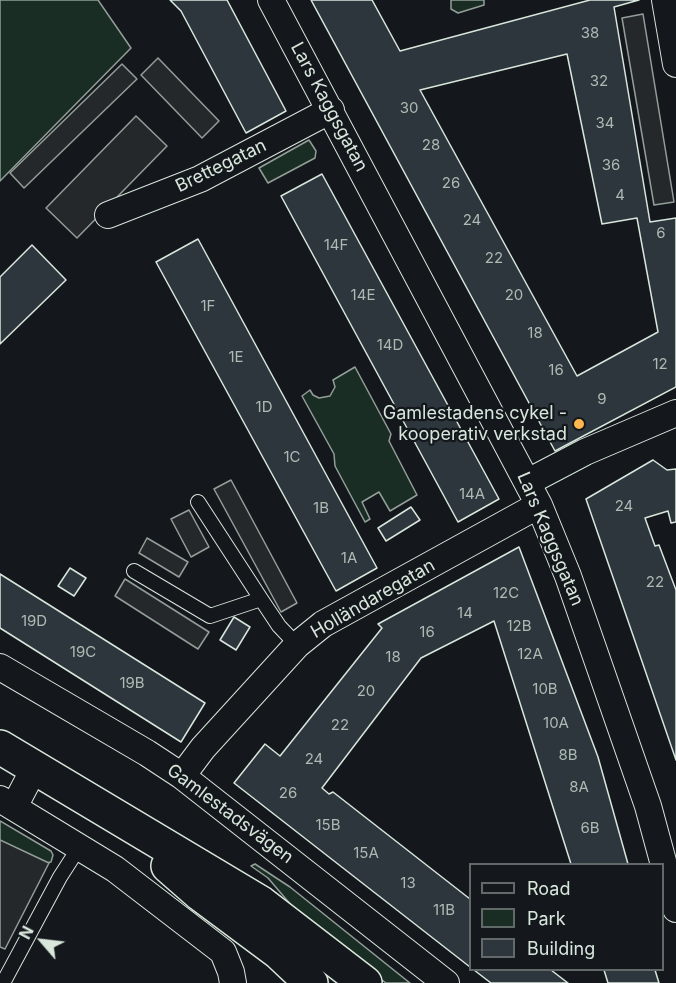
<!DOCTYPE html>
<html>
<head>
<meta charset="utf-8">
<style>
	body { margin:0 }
	#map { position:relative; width:676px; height:983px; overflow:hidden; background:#14181c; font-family:Inter,sans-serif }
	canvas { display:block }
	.legend { position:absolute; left:469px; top:863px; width:195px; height:108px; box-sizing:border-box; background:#14181c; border:2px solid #626a69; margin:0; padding:8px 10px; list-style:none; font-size:18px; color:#d8e6dc }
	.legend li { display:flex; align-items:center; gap:12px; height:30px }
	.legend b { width:30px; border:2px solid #626a69 }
	.north { position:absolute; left:12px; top:911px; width:60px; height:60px; -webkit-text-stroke:4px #14181c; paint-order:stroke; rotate:298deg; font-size:16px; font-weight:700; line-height:24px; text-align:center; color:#d8e6dc }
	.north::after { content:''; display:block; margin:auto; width:21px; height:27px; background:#d8e6dc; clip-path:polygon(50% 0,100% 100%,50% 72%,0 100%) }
</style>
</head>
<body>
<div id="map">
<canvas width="676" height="983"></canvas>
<ul class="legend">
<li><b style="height:8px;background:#14181c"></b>Road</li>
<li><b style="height:16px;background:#1a2d24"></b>Park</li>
<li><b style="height:16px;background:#2c363c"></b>Building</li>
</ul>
<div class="north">N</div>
</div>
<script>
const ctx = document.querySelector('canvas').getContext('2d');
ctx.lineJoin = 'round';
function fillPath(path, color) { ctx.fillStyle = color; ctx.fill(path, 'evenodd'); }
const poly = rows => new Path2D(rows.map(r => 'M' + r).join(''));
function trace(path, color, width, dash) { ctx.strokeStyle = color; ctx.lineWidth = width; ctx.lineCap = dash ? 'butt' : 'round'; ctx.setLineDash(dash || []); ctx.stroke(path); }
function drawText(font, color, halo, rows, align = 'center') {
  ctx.font = font + ' Inter,sans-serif'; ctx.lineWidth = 4.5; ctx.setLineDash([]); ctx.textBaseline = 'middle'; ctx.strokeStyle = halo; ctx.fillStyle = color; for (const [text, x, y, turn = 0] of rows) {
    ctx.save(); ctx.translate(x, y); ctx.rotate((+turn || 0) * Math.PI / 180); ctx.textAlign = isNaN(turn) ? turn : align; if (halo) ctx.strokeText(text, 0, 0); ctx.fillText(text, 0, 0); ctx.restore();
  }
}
const green = poly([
	[0,0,98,0,131,48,0,181,0,0],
	[451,0,484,0,484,5,458,13,451,9,451,0],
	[309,140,316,151,315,158,268,183,259,168,309,140],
	[355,367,391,434,389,441,417,495,390,511,379,492,362,502,370,519,365,522,335,466,334,454,302,396,310,390,313,395,319,398,330,396,335,387,333,380,355,367],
	[0,821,51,851,53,855,51,862,46,863,0,841,0,821],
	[255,864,290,887,410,983,386,983,334,944,303,919,268,878,251,866,255,864]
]);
const parking = poly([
	[643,14,674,202,654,205,622,18,643,14],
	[158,58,219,121,202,138,141,75,158,58],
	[122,64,137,79,24,188,10,173,122,64],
	[136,116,167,146,77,238,46,208,136,116],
	[231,480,297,603,281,612,214,489,231,480],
	[189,510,209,547,191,557,171,519,189,510],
	[147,538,188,562,179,577,139,553,147,538],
	[125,579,209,632,198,649,115,596,125,579],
	[0,840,49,863,5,949,0,947,0,840]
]);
const building = poly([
	[170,0,227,0,286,111,246,133,181,11,170,0],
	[311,0,372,0,400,51,590,0,639,0,614,7,650,222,676,218,676,387,555,451,311,0],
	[567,54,602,224,637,218,658,332,577,376,420,90,567,54],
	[322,174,499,499,458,522,281,196,322,174],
	[198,239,377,568,336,591,156,262,198,239],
	[32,245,66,280,0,344,0,277,32,245],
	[653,460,667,470,676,469,676,522,671,523,668,511,645,518,655,546,659,545,676,590,676,760,586,499,653,460],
	[411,507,420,520,386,541,378,528,411,507],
	[519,547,598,757,628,864,571,864,494,621,421,658,322,788,329,794,333,792,470,899,470,967,234,783,265,744,280,756,382,628,378,624,519,547],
	[70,568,86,578,74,596,58,586,70,568],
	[0,574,205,703,181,742,0,628,0,574],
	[234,617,250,627,236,650,220,640,234,617],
	[474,970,551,970,568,983,491,983,474,970],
	[604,970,655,970,659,983,608,983,604,970]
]);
const lane = poly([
	[198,502,261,599,279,626,297,645],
	[134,571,210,616,261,599],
	[3,983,60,877,80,846]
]);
const street = poly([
	[271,0,539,505,568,576,648,806,676,909],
	[665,0,676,64],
	[108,215,200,179,331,110],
	[528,482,585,452,676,413],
	[0,667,147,753,182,776,446,983],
	[182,776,203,748,297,645,323,624,539,505],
	[0,799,115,869,223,952,231,972,233,983],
	[14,807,35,767]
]);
const secondary = poly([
	[0,747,261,903,365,983],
	[168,866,200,894,278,952,311,983]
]);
const markers = [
	[579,424,6,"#ffb74d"]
];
const numberNames = [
	["38",590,33],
	["32",599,81],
	["30",409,108],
	["34",605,123],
	["28",431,145],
	["36",611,165],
	["26",451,183],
	["4",620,195],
	["24",472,220],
	["6",661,233],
	["14F",336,245],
	["22",494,258],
	["14E",363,295],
	["20",514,295],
	["1F",208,306],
	["18",535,333],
	["14D",390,345],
	["1E",236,357],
	["12",660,364],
	["16",556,370],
	["9",602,399],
	["1D",264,407],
	["1C",292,457],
	["14A",472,494],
	["24",624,506],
	["1B",321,508],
	["1A",349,558],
	["22",655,582],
	["12C",506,593],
	["14",465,613],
	["19D",34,621],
	["12B",519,626],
	["16",427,632],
	["19C",83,652],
	["12A",530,654],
	["18",393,657],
	["19B",132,683],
	["10B",545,689],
	["20",366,691],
	["10A",556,723],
	["22",340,725],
	["8B",568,755],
	["24",314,759],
	["8A",579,787],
	["26",288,793],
	["15B",328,825],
	["6B",590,828],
	["15A",366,853],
	["13",408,883],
	["11B",444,910]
];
const streetNames = [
	["Lars Kaggsgatan",329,107,62],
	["Brettegatan",221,166,-26],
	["Lars Kaggsgatan",550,539,67],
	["Holländaregatan",373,599,-30],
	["Gamlestadsvägen",230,814,37]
];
const poiNames = [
	["Gamlestadens cykel -",567,414],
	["kooperativ verkstad",567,435]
];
fillPath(green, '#1a2d24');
trace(green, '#939e99', 1.5);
fillPath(parking, '#24282b');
trace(parking, '#939e99', 1.5);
fillPath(building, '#2c363c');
trace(building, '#d8e6dc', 1.5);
trace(lane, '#d8e6dc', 16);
trace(street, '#d8e6dc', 28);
trace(secondary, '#d8e6dc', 36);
trace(lane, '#14181c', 14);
trace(street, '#14181c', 26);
trace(secondary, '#14181c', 33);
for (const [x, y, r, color] of markers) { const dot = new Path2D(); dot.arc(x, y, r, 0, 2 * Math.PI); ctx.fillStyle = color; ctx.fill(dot); trace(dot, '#14181c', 2); }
drawText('15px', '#adbab4', null, numberNames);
drawText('18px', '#d8e6dc', '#14181c', streetNames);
drawText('18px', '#d8e6dc', '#14181c', poiNames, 'right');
</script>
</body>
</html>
